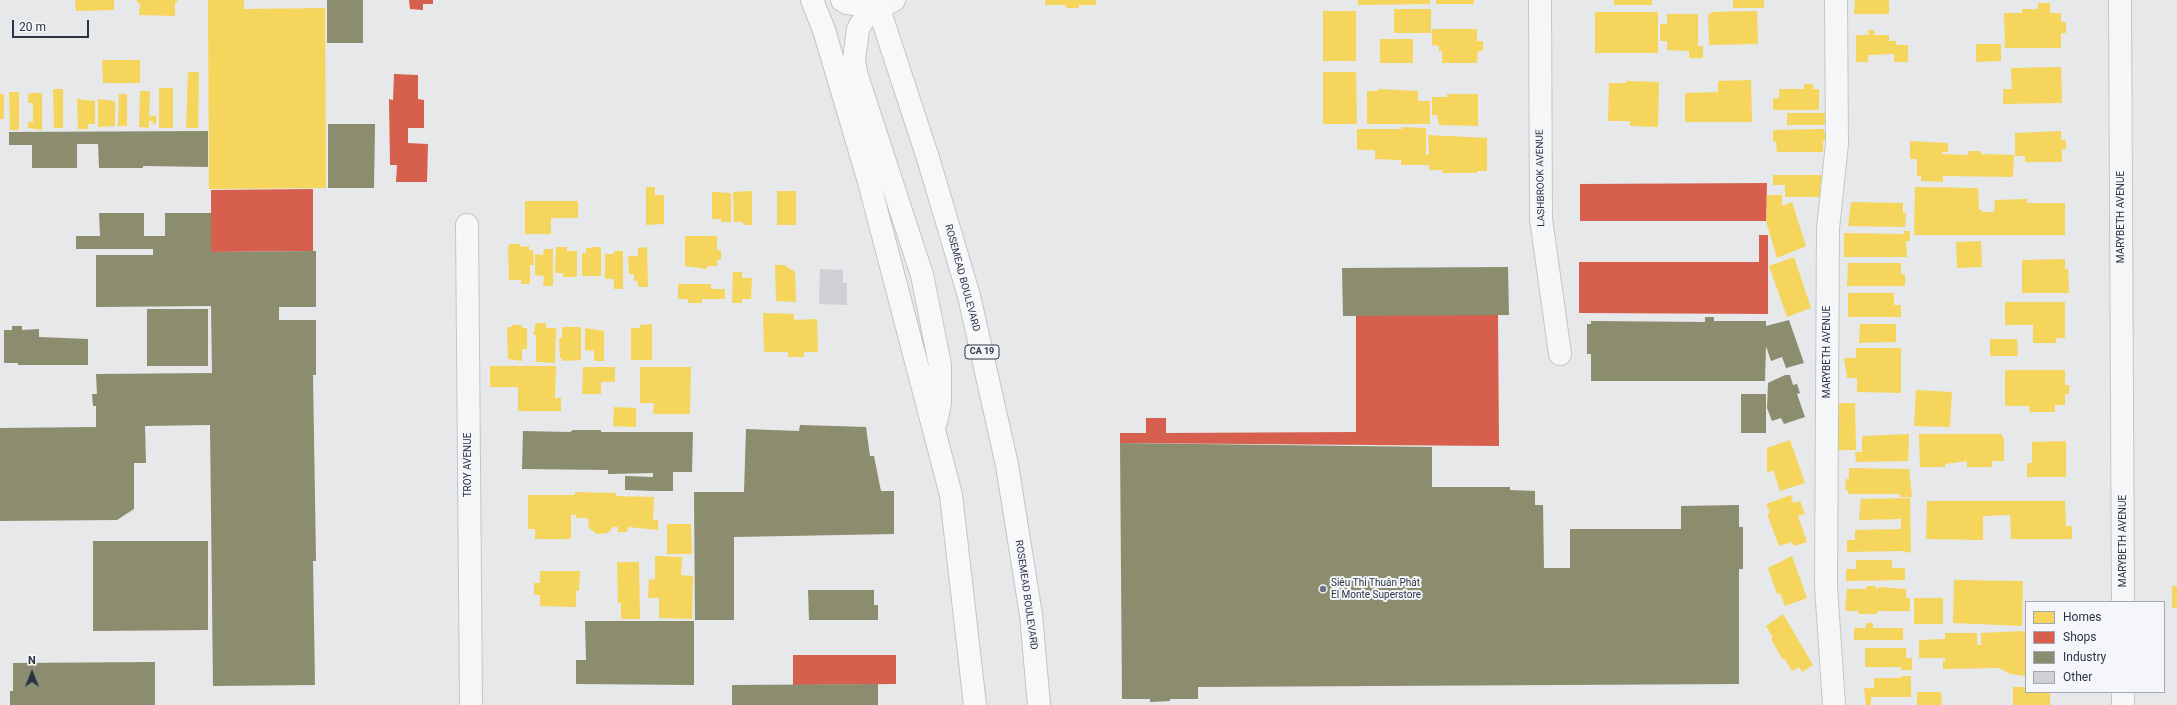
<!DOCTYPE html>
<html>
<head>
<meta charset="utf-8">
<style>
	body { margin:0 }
	#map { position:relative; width:2177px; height:705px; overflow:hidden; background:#e6e8ea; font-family:Roboto,sans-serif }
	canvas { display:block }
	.legend { position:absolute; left:2025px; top:601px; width:140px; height:92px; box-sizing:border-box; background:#f4f6f9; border:1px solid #a4a8b1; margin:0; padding:5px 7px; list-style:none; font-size:12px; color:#2b3445 }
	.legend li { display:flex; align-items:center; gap:8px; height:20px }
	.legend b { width:20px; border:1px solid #a4a8b1 }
	.north { position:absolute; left:12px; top:653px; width:40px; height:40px; -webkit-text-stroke:3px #f4f6f9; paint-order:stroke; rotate:0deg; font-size:11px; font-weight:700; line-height:16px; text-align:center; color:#2b3445 }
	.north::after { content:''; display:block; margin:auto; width:14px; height:18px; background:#2b3445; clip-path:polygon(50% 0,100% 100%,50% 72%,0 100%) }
	.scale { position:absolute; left:12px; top:20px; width:77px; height:18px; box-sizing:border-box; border:2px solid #2b3445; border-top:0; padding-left:5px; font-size:12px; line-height:14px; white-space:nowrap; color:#2b3445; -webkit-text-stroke:3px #f4f6f9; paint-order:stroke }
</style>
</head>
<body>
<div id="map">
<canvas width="2177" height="705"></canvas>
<ul class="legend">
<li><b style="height:11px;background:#f6d55c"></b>Homes</li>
<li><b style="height:11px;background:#d6604d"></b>Shops</li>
<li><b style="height:11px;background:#8c8c6e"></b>Industry</li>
<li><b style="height:11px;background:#ced0d3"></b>Other</li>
</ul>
<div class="north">N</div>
<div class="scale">20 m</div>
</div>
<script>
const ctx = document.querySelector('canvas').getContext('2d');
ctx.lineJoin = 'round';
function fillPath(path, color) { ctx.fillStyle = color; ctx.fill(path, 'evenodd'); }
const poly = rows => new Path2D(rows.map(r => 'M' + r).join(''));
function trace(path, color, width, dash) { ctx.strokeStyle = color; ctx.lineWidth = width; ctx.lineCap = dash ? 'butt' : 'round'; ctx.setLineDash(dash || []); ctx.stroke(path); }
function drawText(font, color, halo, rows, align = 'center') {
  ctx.font = font + ' Roboto,sans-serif'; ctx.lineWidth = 4; ctx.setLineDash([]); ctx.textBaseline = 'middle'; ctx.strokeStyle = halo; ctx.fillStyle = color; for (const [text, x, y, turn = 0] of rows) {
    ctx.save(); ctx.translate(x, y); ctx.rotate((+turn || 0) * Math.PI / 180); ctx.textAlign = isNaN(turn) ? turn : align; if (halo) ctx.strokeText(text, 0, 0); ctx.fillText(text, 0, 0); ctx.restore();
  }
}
const homes = poly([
	[75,0,114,0,114,10,76,11],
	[137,0,178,0,175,3,175,16,139,15,140,3,137,3],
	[208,0,244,0,244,9,325,8,326,188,209,189],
	[1045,0,1096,0,1096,5,1079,5,1079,8,1066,8,1066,5,1045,5],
	[1358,0,1430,0,1430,4,1358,5],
	[1436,0,1474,0,1474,4,1436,4],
	[1614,0,1652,0,1652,5,1614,5],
	[1733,0,1764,0,1764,8,1733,8],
	[1855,0,1889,0,1889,14,1854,14],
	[2038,3,2050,3,2050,13,2061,13,2061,22,2066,22,2066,33,2061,33,2061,48,2005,48,2004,13,2022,13,2022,9,2038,9],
	[1394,9,1431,9,1431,33,1394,33],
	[1323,11,1356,11,1356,61,1323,61],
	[1757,11,1758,44,1709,45,1708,14,1711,14,1711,12],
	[1595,12,1658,12,1658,53,1595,53],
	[1667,14,1698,14,1698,46,1703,46,1703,58,1689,58,1689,51,1667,50,1667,41,1660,41,1660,24,1667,24],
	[1432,29,1477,29,1477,41,1483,41,1483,51,1478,51,1477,63,1442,63,1442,51,1439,51,1439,46,1432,45],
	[1868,30,1874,30,1874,35,1889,35,1889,41,1896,41,1896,45,1908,45,1908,62,1894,62,1894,54,1868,55,1868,62,1856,62,1856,35,1869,35],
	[1380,39,1413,39,1413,63,1380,63],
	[1976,44,2001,44,2001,61,1976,62],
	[102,60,140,60,140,83,103,83],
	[2061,67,2062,103,2003,104,2003,89,2012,89,2011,68],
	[188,72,199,72,198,128,186,128],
	[1323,72,1356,72,1357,124,1323,124],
	[1751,80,1752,122,1685,122,1685,93,1718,92,1718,81],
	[1626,81,1659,82,1658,127,1630,126,1630,121,1608,121,1609,83,1626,83],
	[1804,84,1813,84,1813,89,1819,89,1819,110,1773,110,1773,98,1779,98,1779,89,1804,89],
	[159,88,173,88,173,128,159,128],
	[53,89,63,89,63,128,54,128],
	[1378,89,1418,91,1418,101,1430,101,1430,124,1367,124,1367,91,1378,91],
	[140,91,150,91,149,117,156,115,156,124,153,124,153,121,149,121,149,128,139,127],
	[9,92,19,92,19,130,10,130],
	[32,93,42,93,42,130,28,128,28,122,33,122,33,103,28,103,28,94],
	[0,94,4,94,4,119,0,119],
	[119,94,127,94,127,126,118,126],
	[1447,94,1478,94,1478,126,1439,125,1437,115,1432,115,1432,97,1447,97],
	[77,99,95,101,95,124,88,124,88,129,78,129],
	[98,99,115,101,115,126,98,127],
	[1787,113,1826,113,1826,125,1787,125],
	[1402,127,1426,128,1426,155,1429,155,1428,135,1487,138,1487,171,1477,171,1477,173,1442,173,1442,170,1429,170,1429,165,1401,165,1401,160,1375,159,1375,150,1357,150,1357,129,1402,129],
	[1824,129,1826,139,1823,142,1823,152,1777,152,1776,142,1773,142,1773,130],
	[2061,131,2061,140,2066,140,2066,149,2062,149,2062,162,2025,162,2025,156,2015,156,2015,133],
	[1910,141,1948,143,1948,152,1942,152,1942,154,1968,155,1969,151,1981,151,1981,154,2014,155,2013,177,1943,176,1943,182,1921,181,1921,176,1917,176,1917,159,1910,159],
	[1773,175,1825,175,1825,184,1820,184,1821,197,1785,197,1785,185,1773,185],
	[646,187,655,187,655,195,664,195,664,224,646,225],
	[1915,187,1978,188,1979,210,1982,210,1982,212,1994,212,1995,200,2027,199,2027,203,2065,203,2065,235,1914,235],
	[752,191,752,225,743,225,743,222,734,222,733,192],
	[777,191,796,191,796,225,777,225],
	[712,192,731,193,731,222,721,222,721,219,712,219],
	[1767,195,1782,195,1782,206,1792,202,1806,246,1777,258,1766,221],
	[525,201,578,201,578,218,551,218,551,234,525,234],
	[1851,202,1903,203,1903,213,1906,213,1905,227,1848,226],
	[1904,231,1910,231,1910,241,1906,241,1907,257,1844,257,1844,233,1904,234],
	[685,236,717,236,717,250,721,250,721,260,717,260,717,266,707,266,707,269,685,266],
	[1981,241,1982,267,1957,268,1956,242],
	[510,244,520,244,520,247,529,246,529,250,533,250,534,265,530,265,530,284,521,284,521,280,509,280,508,247],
	[556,247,567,247,567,251,577,251,577,277,563,277,563,273,555,273],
	[592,247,601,247,601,276,582,276,582,253,586,253,586,248,592,248],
	[647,247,648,287,638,287,638,281,634,281,634,274,629,274,628,256,638,256,638,248],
	[544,249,553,249,553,286,543,286,544,276,535,275,535,254,543,255],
	[614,251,623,251,623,289,614,289,614,279,605,279,605,254,614,254],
	[1794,257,1811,308,1787,317,1769,266],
	[2065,259,2065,269,2068,269,2069,293,2022,293,2022,260],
	[1848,263,1901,263,1901,274,1905,274,1905,286,1847,286],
	[775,265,784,265,795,272,796,302,776,301],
	[733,272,742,272,742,278,752,278,751,299,742,299,742,303,732,303],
	[678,284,711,284,711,289,725,289,725,299,702,299,702,303,688,303,688,299,678,299],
	[1848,293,1894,293,1894,305,1901,305,1901,317,1848,317],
	[2005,302,2065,302,2065,338,2056,338,2056,343,2033,343,2033,325,2005,325],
	[763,313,794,314,794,320,817,319,818,352,804,352,804,357,788,357,788,352,764,352],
	[536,323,546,323,546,328,556,328,555,363,536,362,536,335,533,335],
	[652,324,652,360,631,360,631,328,640,328,640,325],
	[1860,324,1896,324,1896,342,1859,343],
	[512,325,522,325,522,328,527,328,527,349,522,349,522,361,508,359,507,327,512,327],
	[562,327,581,327,581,360,562,361,562,358,560,358,559,338,562,338],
	[585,328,604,331,604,361,594,361,594,351,585,350],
	[1990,339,2017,339,2018,356,1990,356],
	[1856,348,1901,348,1901,393,1857,392,1857,378,1847,378,1844,358,1856,358],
	[490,366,556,366,555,398,561,398,561,411,518,411,518,387,490,387],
	[583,367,615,367,615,382,601,382,601,394,582,394],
	[640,367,691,367,690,414,653,414,654,403,640,403],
	[2005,370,2065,370,2065,385,2069,385,2069,394,2065,394,2065,405,2055,405,2055,412,2030,412,2029,406,2005,406],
	[1916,390,1952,392,1950,427,1914,426],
	[1829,403,1855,403,1856,450,1830,450],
	[614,407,636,408,636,427,613,426],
	[1909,434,1908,461,1856,462,1855,452,1862,452,1862,436],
	[1919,434,2001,434,2004,439,2004,461,1992,461,1992,467,1967,467,1967,461,1945,464,1945,467,1920,467],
	[1790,440,1805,483,1780,491,1773,470,1767,473,1767,448],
	[2066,441,2066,477,2027,477,2027,463,2032,463,2032,442],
	[1849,468,1909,469,1912,497,1900,497,1900,494,1848,494,1848,490,1845,490,1846,479,1849,479],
	[575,492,616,493,616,496,654,497,653,520,658,520,658,530,628,527,627,532,618,532,618,527,613,527,608,533,597,534,589,528,588,518,576,518,576,515,571,515,571,539,535,539,535,529,528,529,528,495,575,495],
	[1791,495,1793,503,1800,501,1805,514,1798,516,1807,542,1794,546,1792,542,1779,546,1767,514,1770,513,1766,504],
	[1910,498,1911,553,1903,551,1847,552,1847,540,1855,540,1855,530,1901,529,1901,516,1900,519,1859,520,1861,499],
	[1927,501,2065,501,2066,526,2072,526,2072,539,2011,539,2010,515,1983,516,1983,540,1926,539],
	[667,524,691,524,692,554,667,554],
	[655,556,682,557,681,575,693,576,692,619,659,618,659,598,648,598,649,579,655,580],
	[1792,556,1807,598,1785,606,1780,593,1777,594,1768,568],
	[1856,560,1892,560,1892,568,1905,568,1905,580,1846,581,1846,569,1856,569],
	[617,562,639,562,640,619,621,619,621,603,618,603],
	[540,571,580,571,579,591,576,591,576,607,540,606,540,595,534,595,534,583,540,583],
	[1954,580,2023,581,2022,626,1953,623],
	[1866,586,1876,586,1876,589,1880,587,1906,589,1906,598,1910,598,1910,611,1877,611,1877,614,1858,614,1858,611,1845,611,1847,589,1866,589],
	[2172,586,2177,586,2177,608,2172,608],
	[1914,598,1943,598,1943,624,1914,624],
	[1783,614,1813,665,1802,672,1799,667,1792,671,1785,659,1783,660,1771,639,1773,638,1766,626],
	[1866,623,1873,623,1873,628,1903,628,1903,640,1854,640,1854,628,1866,628],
	[2023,631,2026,632,2026,676,2010,674,1999,668,1943,669,1943,661,1945,661,1945,658,1919,658,1919,640,1945,639,1945,633,1977,633,1977,645,1981,645,1981,633],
	[1865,648,1906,648,1906,658,1912,658,1912,670,1901,670,1901,667,1865,667],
	[1901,676,1911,676,1911,697,1871,697,1871,705,1866,705,1864,688,1874,688,1874,678,1901,678],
	[2013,687,2026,687,2026,692,2050,692,2050,705,2013,705],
	[1917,692,1941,692,1942,705,1917,705]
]);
const shops = poly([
	[409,0,433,0,433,4,423,4,423,10,410,9],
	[394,74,418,75,418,99,424,100,424,128,408,128,408,143,428,144,427,182,396,182,397,165,390,165,389,99,393,100],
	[1767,183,1766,221,1580,221,1580,184],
	[313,189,313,251,211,252,211,190],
	[1759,235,1768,235,1768,314,1579,313,1579,262,1759,262],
	[1356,315,1498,315,1499,446,1120,443,1120,433,1146,433,1146,418,1166,418,1166,433,1356,432],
	[793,655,896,655,896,684,793,685]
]);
const industry = poly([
	[327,0,363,0,363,43,327,43],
	[328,124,375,124,374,188,328,188],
	[208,131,208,167,143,166,143,168,99,168,98,144,77,144,77,168,32,168,32,145,9,145,9,132],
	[99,213,144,213,144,236,165,236,165,213,211,213,211,252,316,251,316,307,279,307,279,320,316,320,316,375,313,375,316,561,313,561,315,685,213,686,210,425,145,426,146,463,134,463,134,509,117,520,0,521,0,428,96,427,96,406,93,406,92,394,97,394,96,374,212,373,211,306,96,307,96,255,153,255,153,249,76,249,76,236,100,236],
	[1508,267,1509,315,1343,316,1342,268],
	[147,309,208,309,208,366,147,366],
	[1705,317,1714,317,1714,321,1766,321,1766,326,1789,320,1804,363,1786,368,1782,357,1771,361,1766,346,1765,381,1591,381,1591,354,1587,354,1587,324,1591,324,1591,321,1705,322],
	[12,326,22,326,22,330,39,329,39,337,88,339,88,365,18,365,18,363,4,363,4,330,12,330],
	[1785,375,1790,375,1793,385,1797,384,1800,393,1797,394,1805,417,1784,424,1781,418,1772,421,1767,408,1768,383],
	[1741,394,1766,394,1766,433,1741,433],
	[800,425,866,427,870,456,874,456,881,491,894,491,894,534,734,537,734,620,695,620,694,492,744,492,746,429,799,431],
	[573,430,601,430,601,432,693,432,692,472,673,472,673,491,654,491,625,490,625,476,653,477,653,473,608,474,608,470,522,469,523,431,570,432],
	[1120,443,1432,447,1432,487,1510,487,1510,490,1535,491,1535,505,1543,505,1544,568,1570,568,1570,529,1681,529,1681,506,1739,505,1739,527,1743,527,1743,569,1739,569,1739,684,1198,687,1198,699,1170,699,1170,701,1150,702,1150,699,1122,699],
	[93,541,208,541,208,630,93,631],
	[808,590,874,590,874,605,878,605,878,620,809,620],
	[585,621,694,621,694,685,576,684,576,660,586,660],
	[155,662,155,705,10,705,10,691,13,691,13,663],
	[878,684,878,705,732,705,732,685]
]);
const building = poly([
	[820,269,843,270,843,283,847,283,847,305,819,304]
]);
const street = poly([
	[1540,0,1541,219,1560,354],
	[2120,0,2123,602],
	[879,8,894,0],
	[467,225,471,705],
	[2123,692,2123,705],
	[1834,705,1826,586,1828,228,1837,144,1836,0]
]);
const primary = poly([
	[812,0,824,30,869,182,951,495,975,705],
	[842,0,847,3,879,8],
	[876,0,928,158,969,296,1007,465,1031,615,1039,705],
	[879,8,865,17,858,29,854,60,856,73,922,275,940,365,940,403,936,422]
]);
const markers = [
	[1323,589,4,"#6c737f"]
];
const shields = [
	[982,352,34]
];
const shieldNames = [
	["CA 19",982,352]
];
const streetNames = [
	["LASHBROOK AVENUE",1541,178,-91],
	["MARYBETH AVENUE",2121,217,-90],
	["ROSEMEAD BOULEVARD",962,278,75],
	["MARYBETH AVENUE",1827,352,-90],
	["TROY AVENUE",468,465,-90],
	["MARYBETH AVENUE",2123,541,-90],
	["ROSEMEAD BOULEVARD",1026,595,82]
];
const poiNames = [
	["Siêu Thi Thuân Phát",1331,583],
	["El Monte Superstore",1331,595]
];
fillPath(homes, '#f6d55c');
fillPath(shops, '#d6604d');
fillPath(industry, '#8c8c6e');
fillPath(building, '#ced0d3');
trace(street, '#c4c6c8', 24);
trace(primary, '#c2c5c8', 24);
trace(street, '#f5f6f7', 22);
trace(primary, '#f8f8f8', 22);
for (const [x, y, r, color] of markers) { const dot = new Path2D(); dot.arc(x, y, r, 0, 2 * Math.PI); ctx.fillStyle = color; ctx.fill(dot); trace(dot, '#f4f6f9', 1.5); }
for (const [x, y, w] of shields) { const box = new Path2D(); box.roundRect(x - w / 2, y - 7, w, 14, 3); ctx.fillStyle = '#f4f6f9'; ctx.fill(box); trace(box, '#2b3445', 1); }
drawText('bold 9px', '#2b3445', null, shieldNames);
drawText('10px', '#2b3445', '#f4f6f9', streetNames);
drawText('10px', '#2b3445', '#f4f6f9', poiNames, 'left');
</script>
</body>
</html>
